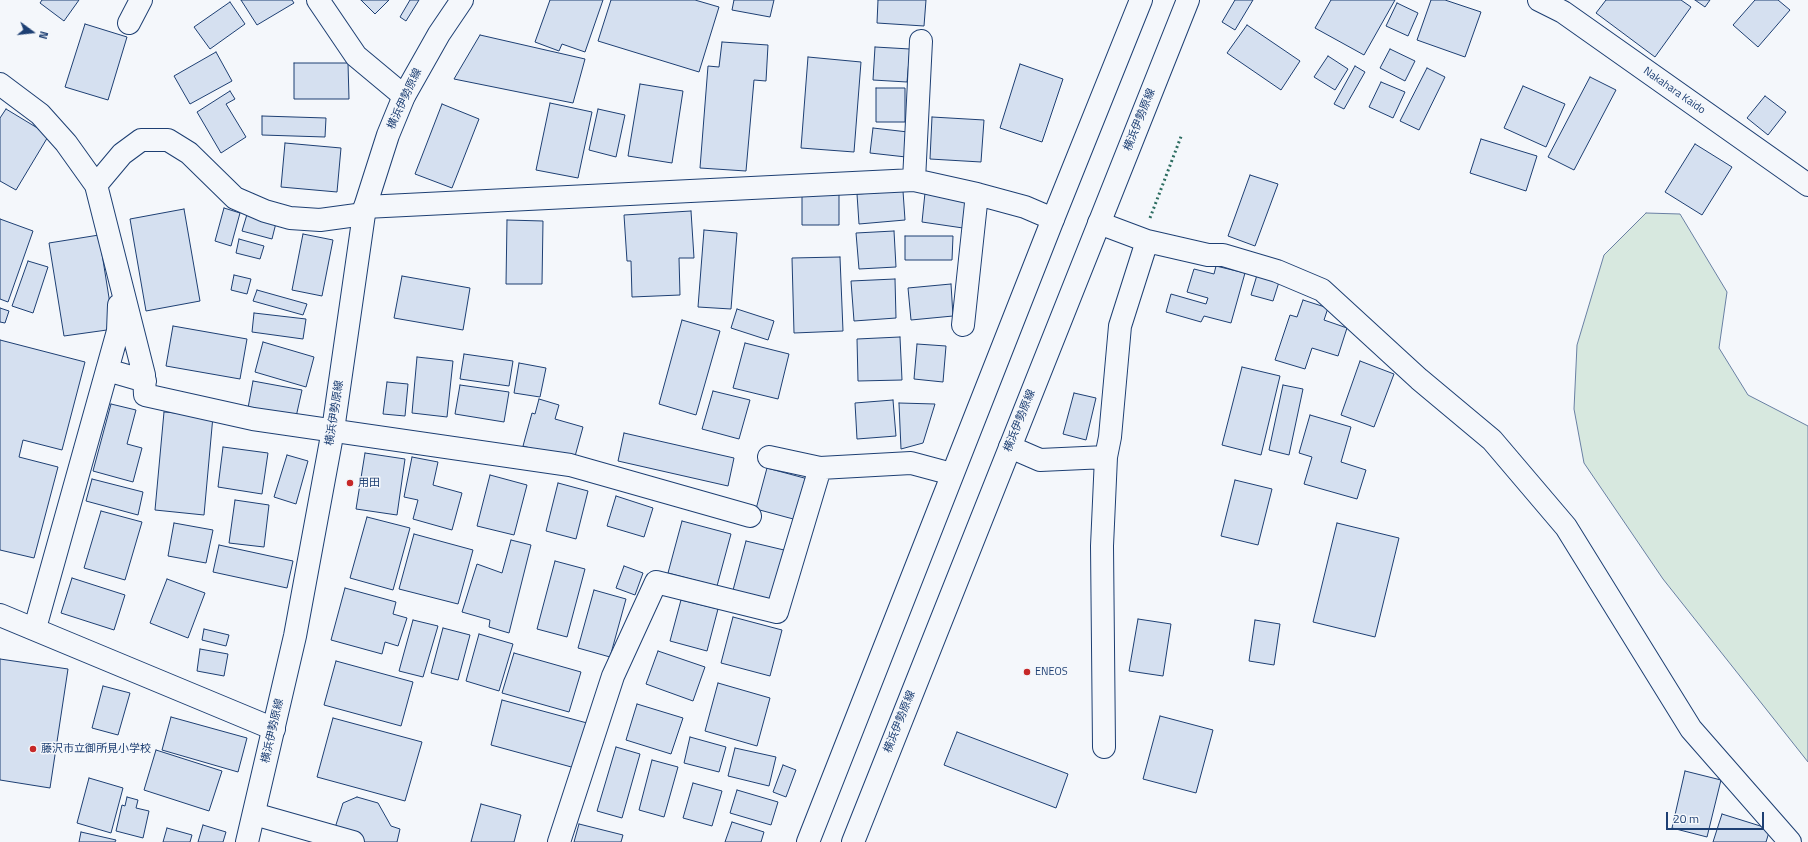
<!DOCTYPE html>
<html>
<head>
<meta charset="utf-8">
<style>
	body { margin:0 }
	#map { position:relative; width:1808px; height:842px; overflow:hidden; background:#f4f7fb; font-family:"Titillium Web",sans-serif }
	canvas { display:block }
	.north { position:absolute; left:12px; top:12px; width:40px; height:40px; -webkit-text-stroke:3px #f4f7fb; paint-order:stroke; rotate:105deg; font-size:11px; font-weight:700; line-height:16px; text-align:center; color:#1d3f73 }
	.north::after { content:''; display:block; margin:auto; width:14px; height:18px; background:#1d3f73; clip-path:polygon(50% 0,100% 100%,50% 72%,0 100%) }
	.scale { position:absolute; left:1666px; top:812px; width:98px; height:18px; box-sizing:border-box; border:2px solid #1d3f73; border-top:0; padding-left:5px; font-size:12px; line-height:14px; white-space:nowrap; color:#1d3f73; -webkit-text-stroke:3px #f4f7fb; paint-order:stroke }
</style>
</head>
<body>
<div id="map">
<canvas width="1808" height="842"></canvas>
<div class="north">N</div>
<div class="scale">20 m</div>
</div>
<script>
const ctx = document.querySelector('canvas').getContext('2d');
ctx.lineJoin = 'round';
function fillPath(path, color) { ctx.fillStyle = color; ctx.fill(path, 'evenodd'); }
const poly = rows => new Path2D(rows.map(r => 'M' + r).join(''));
function trace(path, color, width, dash) { ctx.strokeStyle = color; ctx.lineWidth = width; ctx.lineCap = dash ? 'butt' : 'round'; ctx.setLineDash(dash || []); ctx.stroke(path); }
function drawText(font, color, halo, rows, align = 'center') {
  ctx.font = font + ' "Titillium Web","Noto Sans JP",sans-serif'; ctx.lineWidth = 3; ctx.setLineDash([]); ctx.textBaseline = 'middle'; ctx.strokeStyle = halo; ctx.fillStyle = color; for (const [text, x, y, turn = 0] of rows) {
    ctx.save(); ctx.translate(x, y); ctx.rotate((+turn || 0) * Math.PI / 180); ctx.textAlign = isNaN(turn) ? turn : align; if (halo) ctx.strokeText(text, 0, 0); ctx.fillText(text, 0, 0); ctx.restore();
  }
}
const green = poly([
	[1646,213,1680,214,1727,292,1719,348,1748,395,1808,426,1808,762,1663,579,1584,463,1574,409,1577,345,1604,255,1646,213]
]);
const building = poly([
	[42,0,79,0,64,21,40,3,42,0],
	[241,0,292,0,294,3,257,25,241,0],
	[361,0,389,0,375,14,361,0],
	[410,0,419,0,406,21,400,17,410,0],
	[550,0,603,0,585,52,562,44,559,51,535,42,550,0],
	[611,0,695,0,719,7,699,72,598,41,611,0],
	[734,0,774,0,770,17,732,10,734,0],
	[878,0,926,0,924,26,877,23,878,0],
	[1235,0,1253,0,1235,30,1222,22,1235,0],
	[1331,0,1395,0,1364,55,1315,28,1331,0],
	[1431,0,1445,0,1481,12,1465,57,1417,40,1431,0],
	[1606,0,1681,0,1691,7,1655,57,1596,13,1606,0],
	[1695,0,1710,0,1705,7,1695,0],
	[1755,0,1778,0,1790,10,1758,47,1733,25,1755,0],
	[230,2,245,24,210,49,194,27,230,2],
	[1397,3,1418,13,1408,36,1386,26,1397,3],
	[85,24,127,37,108,100,65,87,85,24],
	[1247,25,1300,61,1281,90,1227,53,1247,25],
	[480,35,585,59,573,103,454,79,480,35],
	[722,42,768,45,766,81,754,80,746,171,700,168,708,66,719,67,722,42],
	[875,47,910,49,907,82,873,80,875,47],
	[1390,49,1415,61,1405,81,1380,68,1390,49],
	[216,52,232,81,190,104,174,76,216,52],
	[1328,56,1348,69,1335,90,1314,77,1328,56],
	[808,57,861,62,854,152,801,148,808,57],
	[294,63,348,63,349,99,294,99,294,63],
	[1020,64,1063,79,1042,142,1000,128,1020,64],
	[1355,66,1365,72,1344,109,1334,104,1355,66],
	[1427,68,1445,77,1419,130,1400,121,1427,68],
	[1590,77,1616,90,1574,170,1548,157,1590,77],
	[1381,82,1405,92,1393,118,1369,107,1381,82],
	[640,84,683,91,672,163,628,156,640,84],
	[1523,86,1565,104,1546,147,1504,128,1523,86],
	[876,88,905,88,905,122,876,122,876,88],
	[230,91,235,99,226,104,246,137,221,153,197,112,230,91],
	[1765,96,1786,112,1768,135,1747,118,1765,96],
	[550,103,592,112,578,178,536,170,550,103],
	[442,104,479,119,452,188,415,174,442,104],
	[6,109,49,135,16,190,0,181,0,118,6,109],
	[598,109,625,115,616,157,589,150,598,109],
	[262,116,326,118,325,137,262,135,262,116],
	[932,117,984,120,981,162,930,159,932,117],
	[873,128,908,132,906,157,870,153,873,128],
	[1481,139,1537,156,1526,191,1470,173,1481,139],
	[285,143,341,148,337,192,281,187,285,143],
	[1695,144,1732,167,1702,215,1665,192,1695,144],
	[1250,175,1278,184,1255,246,1228,236,1250,175],
	[903,191,905,220,859,224,857,194,903,191],
	[839,192,839,225,802,225,802,193,839,192],
	[925,193,968,199,963,228,922,222,925,193],
	[224,208,240,213,231,246,215,241,224,208],
	[184,209,200,301,146,311,130,219,184,209],
	[248,211,277,219,272,239,242,231,248,211],
	[691,211,694,258,679,258,680,295,632,297,631,261,627,261,624,215,691,211],
	[0,219,33,231,8,302,0,299,0,219],
	[507,220,543,221,542,284,506,284,507,220],
	[704,230,737,233,731,309,698,307,704,230],
	[894,231,896,267,859,269,856,233,894,231],
	[303,234,333,240,322,296,292,290,303,234],
	[99,235,114,329,64,336,49,243,99,235],
	[905,236,953,236,952,260,905,260,905,236],
	[239,239,264,246,260,259,236,253,239,239],
	[840,257,843,331,794,333,792,258,840,257],
	[28,261,48,267,33,313,12,306,28,261],
	[1216,266,1245,273,1231,323,1204,316,1201,322,1166,312,1171,294,1206,304,1208,298,1187,292,1194,269,1214,274,1216,266],
	[234,275,251,279,247,294,231,290,234,275],
	[1257,275,1279,282,1273,301,1251,295,1257,275],
	[402,276,470,288,463,330,394,318,402,276],
	[895,279,896,318,854,321,851,281,895,279],
	[951,284,953,316,911,320,908,288,951,284],
	[257,290,307,304,303,315,253,301,257,290],
	[1303,300,1328,308,1324,320,1347,328,1338,356,1312,348,1305,369,1275,360,1290,315,1297,317,1303,300],
	[0,308,9,311,5,323,0,322,0,308],
	[737,309,774,321,768,340,731,328,737,309],
	[254,313,306,319,303,339,252,332,254,313],
	[682,320,720,331,696,415,659,404,682,320],
	[173,326,247,339,240,379,166,366,173,326],
	[900,337,902,380,858,381,857,339,900,337],
	[0,340,85,362,62,450,23,440,19,457,58,467,34,558,0,550,0,340],
	[263,342,314,357,306,387,255,372,263,342],
	[745,343,789,354,778,399,733,388,745,343],
	[917,344,946,346,943,382,914,379,917,344],
	[464,354,513,361,509,386,460,379,464,354],
	[417,357,453,361,447,417,412,413,417,357],
	[1360,361,1394,374,1374,427,1341,415,1360,361],
	[519,363,546,368,540,397,514,393,519,363],
	[1242,367,1280,376,1261,455,1222,445,1242,367],
	[253,381,302,390,296,417,248,408,253,381],
	[387,382,408,384,405,416,383,414,387,382],
	[460,385,509,392,504,422,455,414,460,385],
	[1283,385,1303,389,1289,455,1269,450,1283,385],
	[713,391,750,400,739,439,702,429,713,391],
	[1074,393,1096,398,1086,440,1063,434,1074,393],
	[539,399,559,405,555,419,583,427,574,460,523,446,532,413,535,414,539,399],
	[893,400,896,436,857,439,855,403,893,400],
	[899,403,935,404,923,443,901,449,899,403],
	[111,404,136,410,127,444,142,448,133,482,93,471,111,404],
	[164,412,213,416,204,515,155,510,164,412],
	[1310,415,1351,427,1341,462,1366,470,1357,499,1304,484,1312,457,1299,453,1310,415],
	[624,433,734,458,728,486,618,461,624,433],
	[223,447,268,453,262,494,218,487,223,447],
	[365,453,405,459,397,515,356,509,365,453],
	[287,455,308,461,296,504,274,497,287,455],
	[412,457,438,462,433,485,462,493,452,530,413,519,418,500,404,497,412,457],
	[767,468,808,479,797,520,756,509,767,468],
	[490,475,527,485,514,535,477,526,490,475],
	[92,479,143,492,138,515,86,501,92,479],
	[1235,480,1272,489,1258,545,1221,536,1235,480],
	[558,483,588,491,576,539,546,531,558,483],
	[616,496,653,508,644,537,607,526,616,496],
	[235,500,269,505,264,547,229,543,235,500],
	[101,511,142,522,125,580,84,568,101,511],
	[367,517,410,528,393,590,350,578,367,517],
	[682,521,731,534,717,586,668,573,682,521],
	[174,523,213,530,206,563,168,556,174,523],
	[1337,523,1399,538,1375,637,1313,622,1337,523],
	[414,534,473,550,458,604,399,589,414,534],
	[511,540,531,545,509,633,489,627,490,620,462,612,477,564,502,573,511,540],
	[746,541,784,550,771,604,732,594,746,541],
	[219,545,293,561,287,588,213,572,219,545],
	[555,561,585,569,567,637,537,629,555,561],
	[624,566,643,573,635,595,616,588,624,566],
	[72,578,125,595,114,630,61,613,72,578],
	[167,579,205,593,188,638,150,623,167,579],
	[345,588,396,602,393,614,407,618,398,646,385,642,382,654,331,640,345,588],
	[594,590,626,599,610,657,578,648,594,590],
	[681,600,718,609,707,651,670,641,681,600],
	[733,617,782,630,770,676,721,663,733,617],
	[1138,619,1171,624,1163,676,1129,671,1138,619],
	[413,620,438,626,423,677,399,671,413,620],
	[1255,620,1280,624,1274,665,1249,661,1255,620],
	[443,628,470,635,458,680,431,673,443,628],
	[204,629,229,635,226,646,202,640,204,629],
	[479,634,513,644,499,691,466,681,479,634],
	[200,649,228,654,224,676,197,671,200,649],
	[658,651,705,667,693,701,646,684,658,651],
	[514,653,581,672,569,712,502,693,514,653],
	[0,659,68,669,50,788,0,780,0,659],
	[336,661,413,682,401,726,324,705,336,661],
	[718,683,770,698,757,746,705,731,718,683],
	[103,686,130,693,118,735,92,728,103,686],
	[502,700,587,723,575,768,491,745,502,700],
	[637,704,683,718,671,754,626,740,637,704],
	[1160,716,1213,730,1196,793,1143,779,1160,716],
	[171,717,247,738,238,772,162,750,171,717],
	[333,718,422,742,405,801,317,777,333,718],
	[957,732,1068,774,1056,808,944,765,957,732],
	[690,737,726,747,719,772,684,763,690,737],
	[616,747,640,754,622,818,597,811,616,747],
	[735,748,776,757,769,786,728,776,735,748],
	[156,750,222,771,209,811,144,790,156,750],
	[652,760,678,767,664,817,639,810,652,760],
	[783,765,796,770,786,797,773,792,783,765],
	[1685,771,1721,780,1707,837,1672,828,1685,771],
	[89,778,123,788,111,833,77,823,89,778],
	[693,783,722,791,712,826,683,818,693,783],
	[737,790,778,802,771,825,730,813,737,790],
	[127,797,138,800,136,808,149,811,143,838,116,831,122,805,125,806,127,797],
	[357,797,378,803,391,826,400,829,397,842,365,842,333,834,343,803,357,797],
	[481,804,521,815,514,842,471,842,481,804],
	[1722,814,1770,829,1766,842,1713,842,1722,814],
	[732,822,764,832,761,842,725,842,732,822],
	[579,824,623,835,621,842,574,842,579,824],
	[203,825,226,832,223,842,198,842,203,825],
	[167,828,192,835,190,842,163,842,167,828],
	[81,832,116,840,115,842,79,842,81,832]
]);
const minor = poly([
	[318,0,356,56,404,96],
	[129,23,141,0],
	[0,84,40,114,66,143,96,185,144,375,145,395,253,419,570,465,750,516],
	[914,180,921,41],
	[96,185,122,154,141,140,168,140,189,153,235,198,265,211,290,218,320,220,364,214],
	[365,207,914,180,977,194,1025,207,1053,219],
	[1099,223,1147,241,1208,255,1223,255,1277,271,1322,290,1419,379,1492,440,1566,527,1691,729,1790,842],
	[963,325,977,194],
	[107,370,145,381],
	[1010,447,1040,460,1106,457],
	[769,457,820,468,911,463,952,474],
	[0,615,274,729],
	[35,628,118,331,119,305],
	[1104,747,1102,546,1106,457,1110,437,1120,326,1147,241],
	[254,814,353,842],
	[559,842,613,676,656,582,777,612,820,468]
]);
const major = poly([
	[1539,0,1563,12,1808,185],
	[247,842,295,636,333,430,365,207,388,135,404,96,439,34,462,0],
	[808,842,1053,219,1141,0],
	[853,842,1188,0]
]);
const hedge = poly([
	[1150,218,1182,134]
]);
const markers = [
	[350,483,4,"#c62828"],
	[1027,672,4,"#c62828"],
	[33,749,4,"#c62828"]
];
const streetNames = [
	["Nakahara Kaido",1674,91,35],
	["横浜伊勢原線",405,99,-65],
	["横浜伊勢原線",1140,120,-68],
	["横浜伊勢原線",335,413,-81],
	["横浜伊勢原線",1020,421,-68],
	["横浜伊勢原線",900,722,-68],
	["横浜伊勢原線",273,731,-77]
];
const poiNames = [
	["用田",358,483],
	["ENEOS",1035,672],
	["藤沢市立御所見小学校",41,749]
];
fillPath(green, '#d7e8df');
trace(green, '#687fa3', 1);
fillPath(building, '#d5e0f0');
trace(building, '#1d3f73', 1);
trace(minor, '#1d3f73', 24);
trace(major, '#1d3f73', 24);
trace(minor, '#f4f7fb', 22);
trace(major, '#f4f7fb', 22);
trace(hedge, '#2c6c60', 3, [2, 3]);
for (const [x, y, r, color] of markers) { const dot = new Path2D(); dot.arc(x, y, r, 0, 2 * Math.PI); ctx.fillStyle = color; ctx.fill(dot); trace(dot, '#f4f7fb', 1.5); }
drawText('11px', '#1d3f73', '#f4f7fb', streetNames);
drawText('11px', '#1d3f73', '#f4f7fb', poiNames, 'left');
</script>
</body>
</html>
